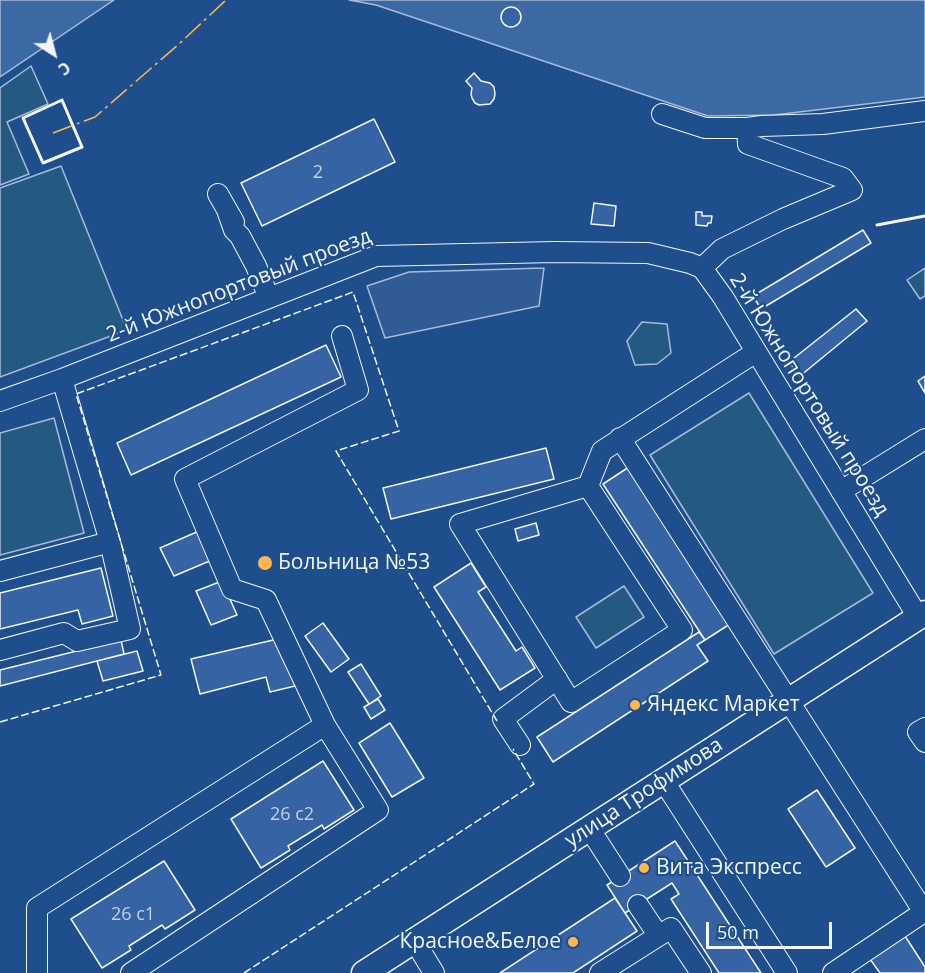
<!DOCTYPE html>
<html>
<head>
<meta charset="utf-8">
<style>
	body { margin:0 }
	#map { position:relative; width:925px; height:973px; overflow:hidden; background:#1f4e8c; font-family:"Open Sans",sans-serif }
	canvas { display:block }
	.north { position:absolute; left:24px; top:24px; width:60px; height:60px; -webkit-text-stroke:4px #1f4e8c; paint-order:stroke; rotate:144deg; font-size:16px; font-weight:700; line-height:24px; text-align:center; color:#f2f6ff }
	.north::after { content:''; display:block; margin:auto; width:21px; height:27px; background:#f2f6ff; clip-path:polygon(50% 0,100% 100%,50% 72%,0 100%) }
	.scale { position:absolute; left:706px; top:922px; width:126px; height:27px; box-sizing:border-box; border:3px solid #f2f6ff; border-top:0; padding-left:8px; font-size:18px; line-height:21px; white-space:nowrap; color:#f2f6ff; -webkit-text-stroke:4px #1f4e8c; paint-order:stroke }
</style>
</head>
<body>
<div id="map">
<canvas width="925" height="973"></canvas>
<div class="north">С</div>
<div class="scale">50 m</div>
</div>
<script>
const ctx = document.querySelector('canvas').getContext('2d');
ctx.lineJoin = 'round';
function fillPath(path, color) { ctx.fillStyle = color; ctx.fill(path, 'evenodd'); }
const poly = rows => new Path2D(rows.map(r => 'M' + r).join(''));
function trace(path, color, width, dash) { ctx.strokeStyle = color; ctx.lineWidth = width; ctx.lineCap = dash ? 'butt' : 'round'; ctx.setLineDash(dash || []); ctx.stroke(path); }
function drawText(font, color, halo, rows, align = 'center') {
  ctx.font = font + ' "Open Sans",sans-serif'; ctx.lineWidth = 4.5; ctx.setLineDash([]); ctx.textBaseline = 'middle'; ctx.strokeStyle = halo; ctx.fillStyle = color; for (const [text, x, y, turn = 0] of rows) {
    ctx.save(); ctx.translate(x, y); ctx.rotate((+turn || 0) * Math.PI / 180); ctx.textAlign = isNaN(turn) ? turn : align; if (halo) ctx.strokeText(text, 0, 0); ctx.fillText(text, 0, 0); ctx.restore();
  }
}
const green = poly([
	[31,66,48,104,7,122,29,174,0,185,0,88,31,66],
	[61,166,127,330,0,377,0,188,61,166],
	[925,268,925,296,920,299,907,280,925,268],
	[642,322,667,324,671,353,657,364,635,365,627,341,642,322],
	[749,393,873,593,774,654,650,455,749,393],
	[54,418,84,533,0,555,0,433,54,418],
	[624,586,644,617,596,648,576,617,624,586]
]);
const parking = poly([
	[544,268,539,306,385,338,367,286,409,272,544,268]
]);
const water = poly([
	[0,0,114,0,0,77,0,0],
	[349,0,925,0,925,97,774,115,708,116,376,5,349,0]
]);
const building = poly([
	'501 17a10 10 0 1 1 20 0a10 10 0 1 1-20 0Z',
	[474,73,481,81,490,83,494,87,495,94,494,99,490,104,479,105,475,103,472,98,471,94,472,88,466,81,474,73],
	[374,119,395,162,262,226,241,183,374,119],
	[594,203,616,206,614,226,591,224,594,203],
	[696,212,702,212,702,216,712,216,711,223,708,223,707,226,696,225,696,212],
	[863,230,871,243,761,309,753,296,863,230],
	[856,309,867,321,800,376,789,362,856,309],
	[326,345,341,377,131,475,117,443,326,345],
	[925,376,925,393,918,381,925,376],
	[546,448,554,479,391,519,383,488,546,448],
	[629,467,730,624,705,640,603,484,629,467],
	[536,523,539,535,518,541,515,529,536,523],
	[199,531,212,560,174,576,160,548,199,531],
	[471,563,486,587,478,592,516,651,522,647,535,668,500,690,434,587,471,563],
	[101,568,113,616,82,624,78,610,0,629,0,593,101,568],
	[222,581,237,615,211,625,196,591,222,581],
	[323,623,349,659,331,672,305,636,323,623],
	[699,632,705,640,697,645,708,661,553,762,537,737,699,632],
	[282,638,295,686,270,692,266,677,200,694,191,659,282,638],
	[121,640,124,654,0,686,0,670,121,640],
	[137,651,143,671,103,681,97,661,137,651],
	[361,664,381,696,369,704,348,672,361,664],
	[378,699,385,710,371,719,364,707,378,699],
	[390,723,424,778,392,797,359,743,390,723],
	[323,761,354,810,324,829,322,825,288,846,290,850,261,868,231,819,323,761],
	[817,790,855,848,826,867,788,809,817,790],
	[675,841,761,973,719,973,671,899,679,894,672,883,625,913,607,885,675,841],
	[164,861,195,910,165,929,162,925,129,946,131,950,102,968,71,919,164,861],
	[615,898,637,931,573,973,500,973,615,898],
	[905,936,925,967,925,973,880,973,870,959,905,936]
]);
const minor = poly([
	[662,114,705,128,747,128,762,126,823,124,925,111],
	[218,194,234,222],
	[228,213,234,230,240,236,256,266,269,298],
	[702,268,722,249,783,219,852,190,843,178,748,144,747,128],
	[0,401,62,379,376,256,554,252,648,253,690,263,702,268,723,297,918,617],
	[620,438,924,912,833,973],
	[588,486,682,630,571,702,460,524,588,486],
	[588,486,602,451,756,352],
	[841,491,925,439],
	[0,571,110,542,62,379],
	[0,650,64,633,77,641,130,629,110,542],
	[925,728,918,732,925,742],
	[520,745,503,719,557,679],
	[663,780,787,973],
	[589,828,620,876],
	[638,905,658,935],
	[414,940,434,973],
	[37,973,37,908,325,725],
	[131,973,378,810,325,725,266,600,232,589,185,479,358,390,342,336],
	[600,973,671,928,701,973]
]);
const major = poly([
	[364,973,925,613]
]);
const fence = poly([
	[0,722,161,675,76,394,353,292,399,431,336,451,497,721],
	[244,973,534,784,513,749]
]);
const wall = poly([
	[62,100,82,147,43,163,23,118,62,100],
	[877,225,925,216]
]);
const power = poly([
	[53,133,95,117,179,44,226,0]
]);
const markers = [
	[265,563,8,"#ffb74d"],
	[635,705,6,"#ffb74d"],
	[644,868,6,"#ffb74d"],
	[573,942,6,"#ffb74d"]
];
const numberNames = [
	["2",318,173],
	["26 с2",292,815],
	["26 с1",133,915]
];
const streetNames = [
	["2-й Южнопортовый проезд",239,286,-21],
	["2-й Южнопортовый проезд",809,395,58],
	["улица Трофимова",644,793,-33]
];
const poiNames = [
	["Больница №53",278,563],
	["Яндекс Маркет",647,705],
	["Вита Экспресс",656,868],
	["Красное&Белое",561,942,"right"]
];
fillPath(green, '#245a82');
trace(green, '#a8bbd7', 1.5);
fillPath(parking, '#305b95');
trace(parking, '#a8bbd7', 1.5);
fillPath(water, '#3b69a3');
trace(water, '#a8bbd7', 1.5);
fillPath(building, '#3563a3');
trace(building, '#f2f6ff', 1.5);
trace(minor, '#f2f6ff', 22);
trace(major, '#f2f6ff', 27);
trace(minor, '#1f4e8c', 20);
trace(major, '#1f4e8c', 24);
trace(fence, '#f2f6ff', 1.5, [8, 3]);
trace(wall, '#f2f6ff', 3);
trace(power, '#ffb74d', 1.5, [21, 4.5, 3, 4.5]);
for (const [x, y, r, color] of markers) { const dot = new Path2D(); dot.arc(x, y, r, 0, 2 * Math.PI); ctx.fillStyle = color; ctx.fill(dot); trace(dot, '#1f4e8c', 2); }
drawText('18px', '#c3d1e8', null, numberNames);
drawText('21px', '#f2f6ff', '#1f4e8c', streetNames);
drawText('21px', '#f2f6ff', '#1f4e8c', poiNames, 'left');
</script>
</body>
</html>
